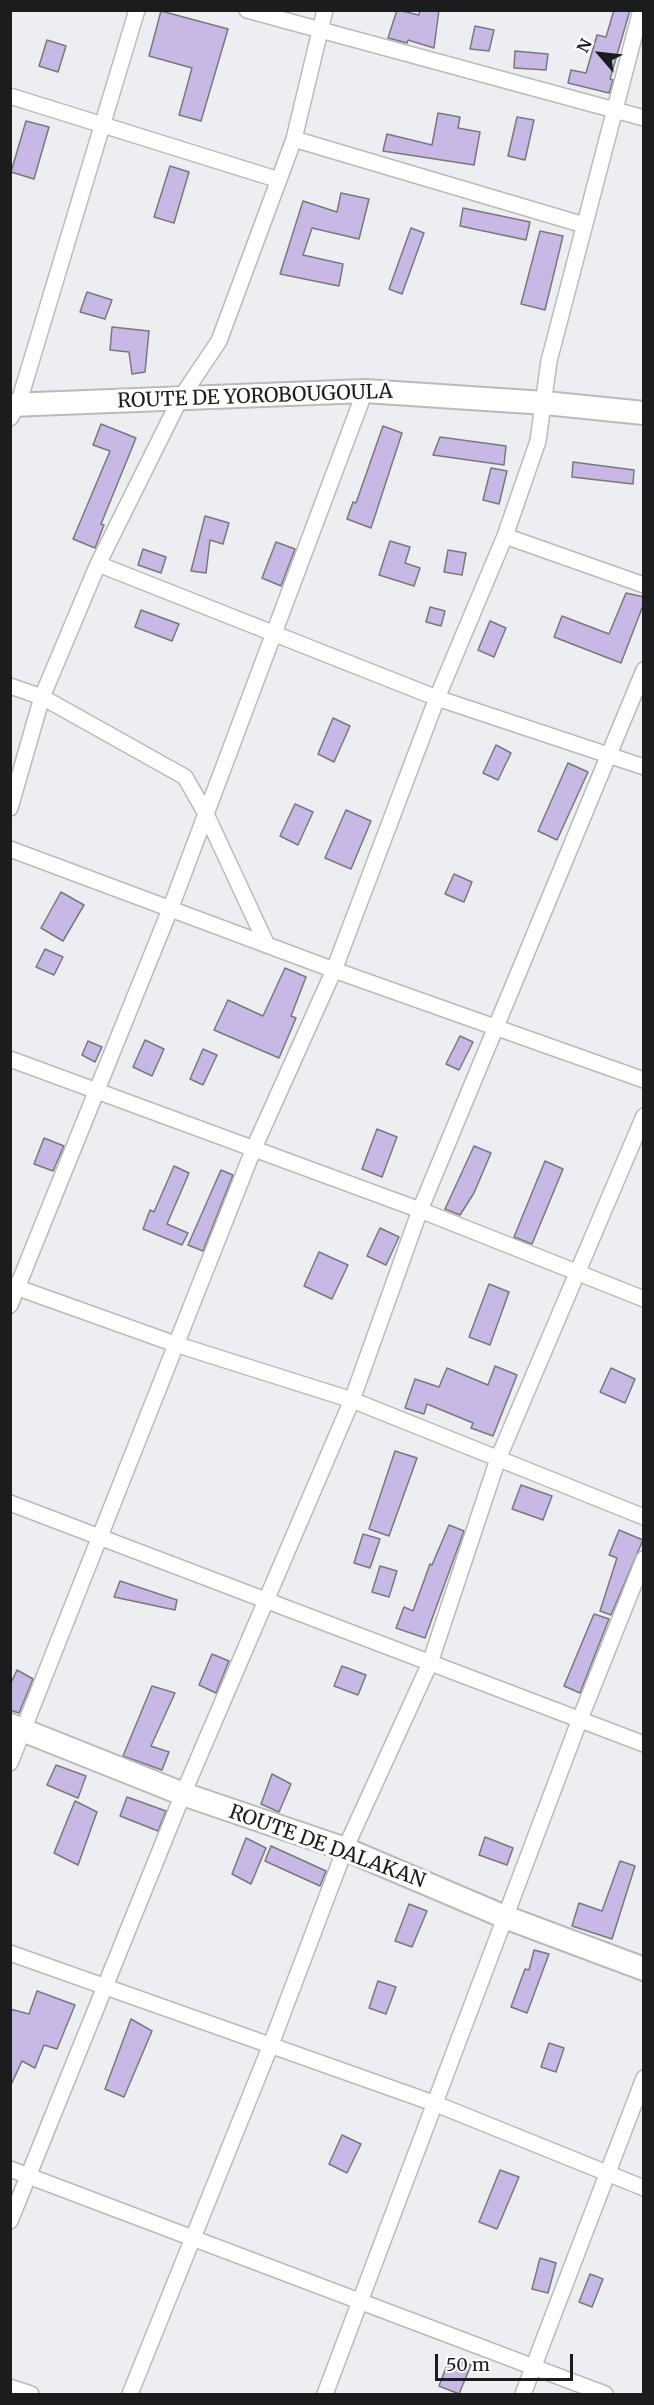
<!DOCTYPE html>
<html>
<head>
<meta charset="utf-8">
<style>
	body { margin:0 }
	#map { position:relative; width:654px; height:2405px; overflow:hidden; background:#eceef1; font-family:Merriweather,serif }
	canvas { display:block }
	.frame { position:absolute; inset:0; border:12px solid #1b1c1d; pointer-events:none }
	.north { position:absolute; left:570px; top:24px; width:60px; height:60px; -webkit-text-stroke:4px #fff; paint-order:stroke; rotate:298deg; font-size:16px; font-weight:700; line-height:24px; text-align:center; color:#1b1c1d }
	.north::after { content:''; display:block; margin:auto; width:21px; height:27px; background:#1b1c1d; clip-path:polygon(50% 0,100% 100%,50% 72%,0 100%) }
	.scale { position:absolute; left:435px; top:2354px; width:138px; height:27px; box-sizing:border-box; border:3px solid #1b1c1d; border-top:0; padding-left:8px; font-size:18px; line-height:21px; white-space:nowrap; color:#1b1c1d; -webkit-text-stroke:4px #fff; paint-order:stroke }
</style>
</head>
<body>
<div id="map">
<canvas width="654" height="2405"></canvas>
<div class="frame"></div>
<div class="north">N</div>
<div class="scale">50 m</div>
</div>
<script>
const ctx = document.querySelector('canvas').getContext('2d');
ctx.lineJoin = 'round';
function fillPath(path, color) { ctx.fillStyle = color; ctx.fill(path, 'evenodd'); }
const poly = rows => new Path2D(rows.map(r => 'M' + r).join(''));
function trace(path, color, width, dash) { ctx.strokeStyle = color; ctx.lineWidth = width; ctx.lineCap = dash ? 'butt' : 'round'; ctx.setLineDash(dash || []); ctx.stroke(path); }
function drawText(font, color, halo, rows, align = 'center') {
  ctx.font = font + ' Merriweather,serif'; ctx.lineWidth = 6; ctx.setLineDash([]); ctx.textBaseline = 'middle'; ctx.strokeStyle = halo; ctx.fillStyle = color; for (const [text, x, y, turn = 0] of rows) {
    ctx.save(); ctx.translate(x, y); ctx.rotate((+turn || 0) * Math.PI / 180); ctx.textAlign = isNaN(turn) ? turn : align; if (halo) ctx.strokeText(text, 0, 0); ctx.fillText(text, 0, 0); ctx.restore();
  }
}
const building = poly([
	[397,10,419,15,420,10,439,10,434,48,408,40,407,43,388,38,397,10],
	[614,10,630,10,610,79,613,80,609,93,568,83,571,70,586,73,597,35,606,37,614,10],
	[161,11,228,29,201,121,179,115,192,68,149,56,161,11],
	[475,26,494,30,489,51,470,49,475,26],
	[47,40,66,46,58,72,39,66,47,40],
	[515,51,548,54,546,70,514,68,515,51],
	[438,113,460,117,458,128,480,132,474,165,383,151,387,134,432,145,438,113],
	[517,117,534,120,525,160,508,156,517,117],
	[26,121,49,127,34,179,11,172,26,121],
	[170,166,189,172,174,223,154,217,170,166],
	[341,193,369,199,359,239,312,228,303,255,343,264,339,286,280,274,303,201,337,212,341,193],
	[463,208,530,222,526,240,460,226,463,208],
	[411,228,424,233,402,294,389,289,411,228],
	[540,231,563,236,545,310,521,304,540,231],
	[87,292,112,300,105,319,80,312,87,292],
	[112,327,149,331,145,372,132,374,129,352,110,350,112,327],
	[101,424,136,438,101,524,104,525,95,548,73,539,110,451,93,445,101,424],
	[383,426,402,433,371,528,347,519,353,502,356,503,383,426],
	[440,437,506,446,504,465,433,455,440,437],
	[573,462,634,470,633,484,572,477,573,462],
	[491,468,507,471,499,504,483,500,491,468],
	[205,516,229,523,223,544,210,540,206,573,191,571,205,516],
	[390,541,410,547,405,563,420,568,414,586,379,575,390,541],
	[276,542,295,549,281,586,262,578,276,542],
	[143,549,166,557,161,573,138,565,143,549],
	[448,550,466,553,462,575,444,572,448,550],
	[626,593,644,597,644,603,621,663,554,637,562,616,609,634,626,593],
	[430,607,445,611,441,626,426,622,430,607],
	[141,610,179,624,172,641,135,627,141,610],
	[490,621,506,628,494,657,478,650,490,621],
	[333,718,350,726,334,762,318,754,333,718],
	[496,745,511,753,498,780,483,773,496,745],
	[568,763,588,772,557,840,538,831,568,763],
	[295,804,313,812,298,845,280,836,295,804],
	[346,810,371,821,351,869,325,858,346,810],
	[454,874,472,882,464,902,445,894,454,874],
	[61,892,84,905,63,941,41,928,61,892],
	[45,949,63,957,54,975,36,967,45,949],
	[285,968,306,977,291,1016,296,1018,279,1058,214,1030,228,1000,263,1016,285,968],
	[460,1036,473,1042,459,1070,446,1064,460,1036],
	[145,1040,164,1049,152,1076,133,1067,145,1040],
	[88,1041,102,1047,95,1062,82,1055,88,1041],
	[203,1049,217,1055,203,1085,190,1079,203,1049],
	[377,1129,397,1137,382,1177,362,1169,377,1129],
	[44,1138,64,1146,53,1171,34,1164,44,1138],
	[474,1146,491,1153,474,1193,460,1215,445,1209,474,1146],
	[545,1161,563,1169,532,1244,514,1237,545,1161],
	[174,1166,189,1173,167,1224,188,1233,182,1245,143,1229,150,1210,154,1212,174,1166],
	[221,1170,233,1175,203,1251,188,1245,221,1170],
	[380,1228,399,1237,386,1265,367,1256,380,1228],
	[319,1252,348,1265,332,1299,304,1286,319,1252],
	[489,1284,509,1292,490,1345,469,1337,489,1284],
	[495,1366,517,1375,493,1436,471,1428,473,1423,427,1404,424,1414,405,1408,415,1379,439,1387,447,1368,488,1385,495,1366],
	[611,1368,635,1379,625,1403,600,1392,611,1368],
	[395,1451,417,1458,389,1536,369,1529,395,1451],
	[521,1485,552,1496,543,1520,512,1509,521,1485],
	[449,1525,464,1531,425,1638,396,1628,404,1607,413,1611,430,1564,432,1565,449,1525],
	[619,1530,643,1540,611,1615,600,1611,617,1558,609,1555,619,1530],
	[363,1534,380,1539,370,1568,354,1563,363,1534],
	[380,1566,397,1571,389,1597,372,1592,380,1566],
	[120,1581,177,1600,175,1610,114,1597,120,1581],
	[594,1614,609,1619,580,1693,564,1686,594,1614],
	[212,1654,229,1661,216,1693,199,1685,212,1654],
	[342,1666,366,1675,358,1695,334,1686,342,1666],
	[17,1670,33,1679,19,1713,10,1710,10,1685,17,1670],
	[152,1686,175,1693,151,1746,169,1752,162,1770,123,1756,152,1686],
	[56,1765,86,1776,78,1798,47,1785,56,1765],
	[272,1774,291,1784,279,1812,261,1804,272,1774],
	[127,1797,166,1811,158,1831,120,1816,127,1797],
	[75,1801,97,1812,78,1865,54,1853,75,1801],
	[485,1837,513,1848,507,1865,479,1855,485,1837],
	[246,1838,266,1848,251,1884,232,1874,246,1838],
	[271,1846,326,1871,320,1886,265,1861,271,1846],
	[620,1861,635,1866,612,1939,572,1926,579,1903,602,1911,620,1861],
	[409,1904,427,1911,412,1947,395,1941,409,1904],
	[534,1950,549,1954,527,2013,511,2007,525,1969,529,1970,534,1950],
	[378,1981,396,1987,386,2014,369,2008,378,1981],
	[37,1991,75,2005,57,2049,44,2045,35,2068,22,2061,10,2087,10,2009,29,2014,37,1991],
	[131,2019,152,2031,124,2097,105,2089,131,2019],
	[549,2043,564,2048,556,2072,541,2067,549,2043],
	[342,2135,361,2144,347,2173,329,2164,342,2135],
	[500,2170,519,2177,497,2229,479,2222,500,2170],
	[540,2258,556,2263,548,2293,532,2289,540,2258],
	[590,2274,603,2279,592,2307,579,2302,590,2274],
	[450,2357,471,2365,459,2394,439,2386,450,2357]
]);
const street = poly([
	[247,10,644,118],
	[10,96,279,180],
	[294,139,584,225],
	[10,418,18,405,137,10],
	[505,536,644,585],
	[98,564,437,698,644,767],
	[10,686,42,697,185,777,206,814,266,943],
	[10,808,42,697,98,564,180,399,219,341,294,139,325,10],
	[10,849,334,970,644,1080],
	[10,1059,420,1210,644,1299],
	[10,1285,175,1344,352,1400,644,1517],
	[10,1305,171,907,365,391],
	[10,1503,644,1744],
	[10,1763,254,1148,334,970,437,698,505,536,538,441,549,361,641,10],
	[10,1953,436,2104,644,2188],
	[10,2169,605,2394],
	[10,2221,183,1794,352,1400,420,1210,644,670],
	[10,2387,31,2394],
	[130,2394,270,2047,345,1849,430,1663,498,1459,644,1116],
	[325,2394,580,1719,644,1559],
	[523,2394,644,2078]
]);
const secondary = poly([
	[10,405,365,391,545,403,644,413],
	[10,1725,183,1794,345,1849,505,1917,644,1969]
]);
const streetNames = [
	["ROUTE DE YOROBOUGOULA",255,397,-2],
	["ROUTE DE DALAKAN",327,1847,20]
];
fillPath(building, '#c8b8e6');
trace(building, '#79787b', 1.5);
trace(street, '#b8babc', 18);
trace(secondary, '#b8babc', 26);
trace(street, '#fff', 15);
trace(secondary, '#fff', 22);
drawText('20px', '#1b1c1d', '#fff', streetNames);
</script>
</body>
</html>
